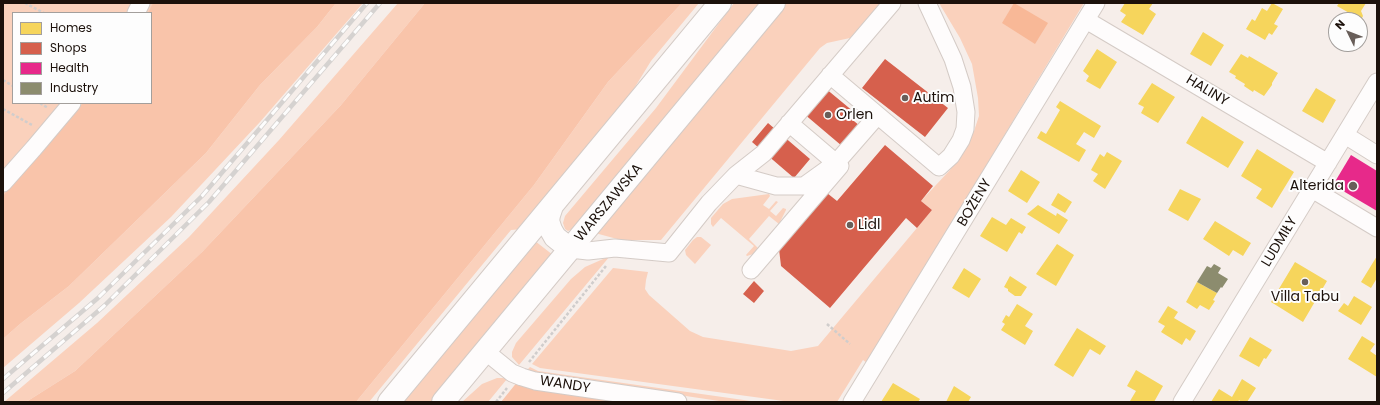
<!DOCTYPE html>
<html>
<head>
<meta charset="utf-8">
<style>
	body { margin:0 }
	#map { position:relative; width:1380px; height:405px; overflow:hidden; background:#f6eeea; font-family:Poppins,sans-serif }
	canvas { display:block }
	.frame { position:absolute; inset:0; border:4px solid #1c110b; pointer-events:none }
	.legend { position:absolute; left:12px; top:12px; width:140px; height:92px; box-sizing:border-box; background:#fdfdfd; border:1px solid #a39f9c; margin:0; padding:5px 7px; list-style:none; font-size:12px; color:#1c110b }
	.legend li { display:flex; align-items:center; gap:8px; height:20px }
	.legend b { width:20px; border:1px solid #a39f9c }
	.north { position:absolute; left:1328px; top:12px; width:40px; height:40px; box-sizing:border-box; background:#fdfdfd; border:1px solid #a39f9c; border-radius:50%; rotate:313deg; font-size:11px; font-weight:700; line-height:16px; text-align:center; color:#1c110b }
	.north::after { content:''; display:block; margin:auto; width:14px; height:18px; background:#685e59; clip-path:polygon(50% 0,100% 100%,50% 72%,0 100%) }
</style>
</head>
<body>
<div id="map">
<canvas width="1380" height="405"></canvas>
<div class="frame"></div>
<ul class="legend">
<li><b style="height:11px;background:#f6d55c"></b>Homes</li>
<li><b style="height:11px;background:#d6604d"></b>Shops</li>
<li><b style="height:11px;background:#e7298a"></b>Health</li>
<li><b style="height:11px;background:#8c8c6e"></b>Industry</li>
</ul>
<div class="north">N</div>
</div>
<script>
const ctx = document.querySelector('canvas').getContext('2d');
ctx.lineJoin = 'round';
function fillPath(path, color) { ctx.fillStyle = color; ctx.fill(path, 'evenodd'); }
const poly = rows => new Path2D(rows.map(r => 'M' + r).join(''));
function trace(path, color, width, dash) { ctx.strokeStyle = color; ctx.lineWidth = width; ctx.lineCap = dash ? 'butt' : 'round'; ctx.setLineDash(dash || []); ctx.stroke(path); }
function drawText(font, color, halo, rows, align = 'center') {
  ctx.font = font + ' Poppins,sans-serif'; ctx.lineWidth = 4; ctx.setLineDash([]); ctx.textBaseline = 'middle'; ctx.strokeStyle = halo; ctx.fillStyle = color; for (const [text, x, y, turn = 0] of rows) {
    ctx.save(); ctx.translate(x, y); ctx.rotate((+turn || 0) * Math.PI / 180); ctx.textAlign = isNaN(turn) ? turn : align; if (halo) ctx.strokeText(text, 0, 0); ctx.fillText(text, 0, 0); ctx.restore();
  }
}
const green = poly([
	[3,3,243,3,3,321],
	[13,13,151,13,151,103,13,103],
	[336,3,363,3,260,122,171,217,79,303,3,368,3,339,20,324,69,286,206,153,260,85,317,27],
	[398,3,425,3,341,105,202,252,75,371,26,402,4,402,97,323,189,237,279,140],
	[682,3,699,3,651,61,627,100,522,229,511,230,369,402,356,402,534,185,608,82],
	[734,3,763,3,575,228,568,231,565,229,563,223,565,216,656,108],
	[786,3,881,3,850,38,827,43,820,48,661,240,621,240,595,233],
	[939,3,1084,3,869,360,867,363,863,360,837,402,791,402,540,368,532,364,613,268,648,272,646,280,645,289,649,295,690,331,703,337,791,351,818,346,932,210,921,201,950,170,956,160,957,161,974,131,979,116,978,98,972,64,960,38],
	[769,194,770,196,763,205,769,209,776,201,778,202,770,211,776,216,783,208,786,209,786,210,779,224,769,216,749,239,758,248,753,254,747,256,746,255,754,246,721,218,713,227,711,224,711,218,723,204,732,199],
	[697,237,701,237,711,245,695,264,686,255,685,250,693,240],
	[535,241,553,255,431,402,402,402],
	[610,256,519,365,512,357,512,352,516,343,571,279,585,267],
	[530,367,538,371,758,402,726,402,525,372],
	[497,378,503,378,507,379,488,402,462,402,482,384]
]);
const forest = poly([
	[153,3,336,3,317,27,260,85,206,153,69,286,20,324,3,339,3,196,83,103,151,103,151,13,148,13],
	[425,3,682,3,608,82,534,185,356,402,26,402,75,371,202,252,341,105],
	[518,381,631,402,501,402]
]);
const water = poly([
	[1014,3,1048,23,1035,44,1002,23]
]);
const homes = poly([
	[1125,3,1153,3,1149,9,1156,14,1143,35,1121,22,1126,15,1120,11],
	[1272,3,1283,9,1274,24,1278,26,1272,35,1269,33,1265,40,1246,29,1252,19,1255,21,1262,8,1267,11],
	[1339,3,1366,3,1361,11,1363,16,1361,20,1352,19,1351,14,1337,6],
	[1203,32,1224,45,1211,66,1190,54],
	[1097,49,1117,62,1100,89,1086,81,1089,76,1083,71],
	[1241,54,1248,58,1249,56,1278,73,1272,83,1272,85,1264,96,1254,90,1253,92,1244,86,1245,84,1235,78,1236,76,1229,72],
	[1152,83,1175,97,1158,123,1141,113,1144,107,1138,104],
	[1316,88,1336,100,1323,123,1302,111],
	[1060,101,1101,126,1094,138,1084,132,1076,144,1086,150,1079,162,1037,138,1041,131,1046,134,1060,110,1056,107],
	[1202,116,1244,142,1228,168,1186,143],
	[1257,149,1294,172,1272,208,1256,198,1262,189,1241,176],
	[1107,152,1122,161,1105,189,1093,181,1098,174,1091,170,1100,154,1104,157],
	[1021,170,1040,182,1027,203,1008,191],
	[1180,189,1201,199,1188,221,1168,210],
	[1058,193,1072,202,1065,213,1051,205],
	[1038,205,1056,216,1057,213,1068,220,1059,234,1027,214],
	[992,217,1006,225,1011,218,1026,227,1022,234,1019,232,1007,252,980,236],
	[1215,221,1251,243,1243,256,1233,250,1229,256,1203,239],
	[1057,244,1074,255,1056,286,1036,274],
	[1377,256,1377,278,1371,288,1361,282],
	[1295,262,1327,281,1303,322,1271,302],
	[964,268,981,279,969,298,952,288],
	[1010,276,1027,287,1021,296,1015,296,1008,291,1008,289,1004,287],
	[1197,282,1217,293,1213,300,1215,301,1209,310,1200,305,1197,309,1186,302],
	[1354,296,1372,307,1361,325,1338,311,1344,303,1348,306],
	[1017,304,1033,314,1025,326,1033,331,1025,345,1001,330,1005,324,1002,322,1006,315,1009,317],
	[1168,306,1178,312,1174,318,1196,331,1190,341,1186,338,1182,345,1161,332,1165,326,1158,322],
	[1077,328,1106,346,1100,355,1090,349,1073,377,1054,365],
	[1362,336,1375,344,1370,351,1377,356,1377,377,1348,359],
	[1250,337,1272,350,1266,359,1264,358,1259,367,1239,356],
	[1136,370,1163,386,1154,402,1144,402,1142,401,1141,402,1132,402,1130,401,1136,391,1127,386],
	[1242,379,1256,388,1247,402,1241,402,1239,400,1238,402,1211,402,1219,389,1232,397],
	[893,383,920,399,918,402,881,402],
	[954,386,971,397,968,402,946,402]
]);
const shops = poly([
	[885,59,948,108,925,137,862,88],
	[825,88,854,112,849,117,860,126,842,146,803,113],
	[768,123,810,159,794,178,752,142],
	[885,145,933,186,921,201,932,210,917,228,906,218,830,308,781,266,779,249,827,193,837,201],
	[754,281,764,291,754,303,743,294]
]);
const health = poly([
	[1351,155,1377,171,1377,211,1333,185]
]);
const industry = poly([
	[1214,264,1221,268,1218,273,1228,279,1222,288,1221,287,1217,293,1197,282,1207,266,1211,268]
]);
const path = poly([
	[25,3,44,13],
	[3,80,13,86],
	[40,103,48,108],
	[3,109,32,125],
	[827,324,850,344],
	[529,362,606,266],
	[496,402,507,388]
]);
const minor = poly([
	[136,13,141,3],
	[1086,20,1328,163],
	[830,75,939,167,951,156,961,140,965,129,966,112,962,87,953,59,927,3],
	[1345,135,1377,155],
	[736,175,776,186,804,186,836,163,789,123],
	[3,183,34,148,72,103],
	[1312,189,1377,228],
	[570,249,588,251,615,248,669,253,709,203,736,175,764,153,892,3],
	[751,270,840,166,836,163,877,116],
	[485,351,512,373,522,377,535,381,678,402],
	[852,402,1096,3],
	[1182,402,1377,82]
]);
const major = poly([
	[552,206,549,215,548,221,551,230,555,237,570,249],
	[389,402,720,3],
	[443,402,774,3]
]);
const rail = poly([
	[3,379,98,298,202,196,367,3],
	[3,393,104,306,209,202,380,3]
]);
const markers = [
	[905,98,4,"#685e59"],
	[828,115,4,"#685e59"],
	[1353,186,5,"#685e59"],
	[850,225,4,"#685e59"],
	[1305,282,4,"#685e59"]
];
const streetNames = [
	["HALINY",1207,91,31],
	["WARSZAWSKA",609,203,-50],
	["BOŻENY",975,203,-59],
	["LUDMIŁY",1280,242,-59],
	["WANDY",565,385,9]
];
const poiNames = [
	["Autim",913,98],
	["Orlen",836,115],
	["Alterida",1344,186,"right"],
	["Lidl",858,225],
	["Villa Tabu",1305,297,"center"]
];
fillPath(green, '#fad1bc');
fillPath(forest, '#f9c4aa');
fillPath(water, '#f8b897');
fillPath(homes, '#f6d55c');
fillPath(shops, '#d6604d');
fillPath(health, '#e7298a');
fillPath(industry, '#8c8c6e');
trace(minor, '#d4cbc6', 19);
trace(major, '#d4cbc6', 24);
trace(path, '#d0cdcc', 2.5, [3, 2]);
trace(minor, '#fefcfc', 17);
trace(major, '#fefcfc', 22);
trace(rail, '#d5d2d0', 4.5);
trace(rail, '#fdfdfd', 3, [9]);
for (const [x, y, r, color] of markers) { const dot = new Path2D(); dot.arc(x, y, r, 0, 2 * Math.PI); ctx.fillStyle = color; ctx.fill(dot); trace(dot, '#fdfdfd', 1.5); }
drawText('14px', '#1c110b', '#fdfdfd', streetNames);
drawText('14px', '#1c110b', '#fdfdfd', poiNames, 'left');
</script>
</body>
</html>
